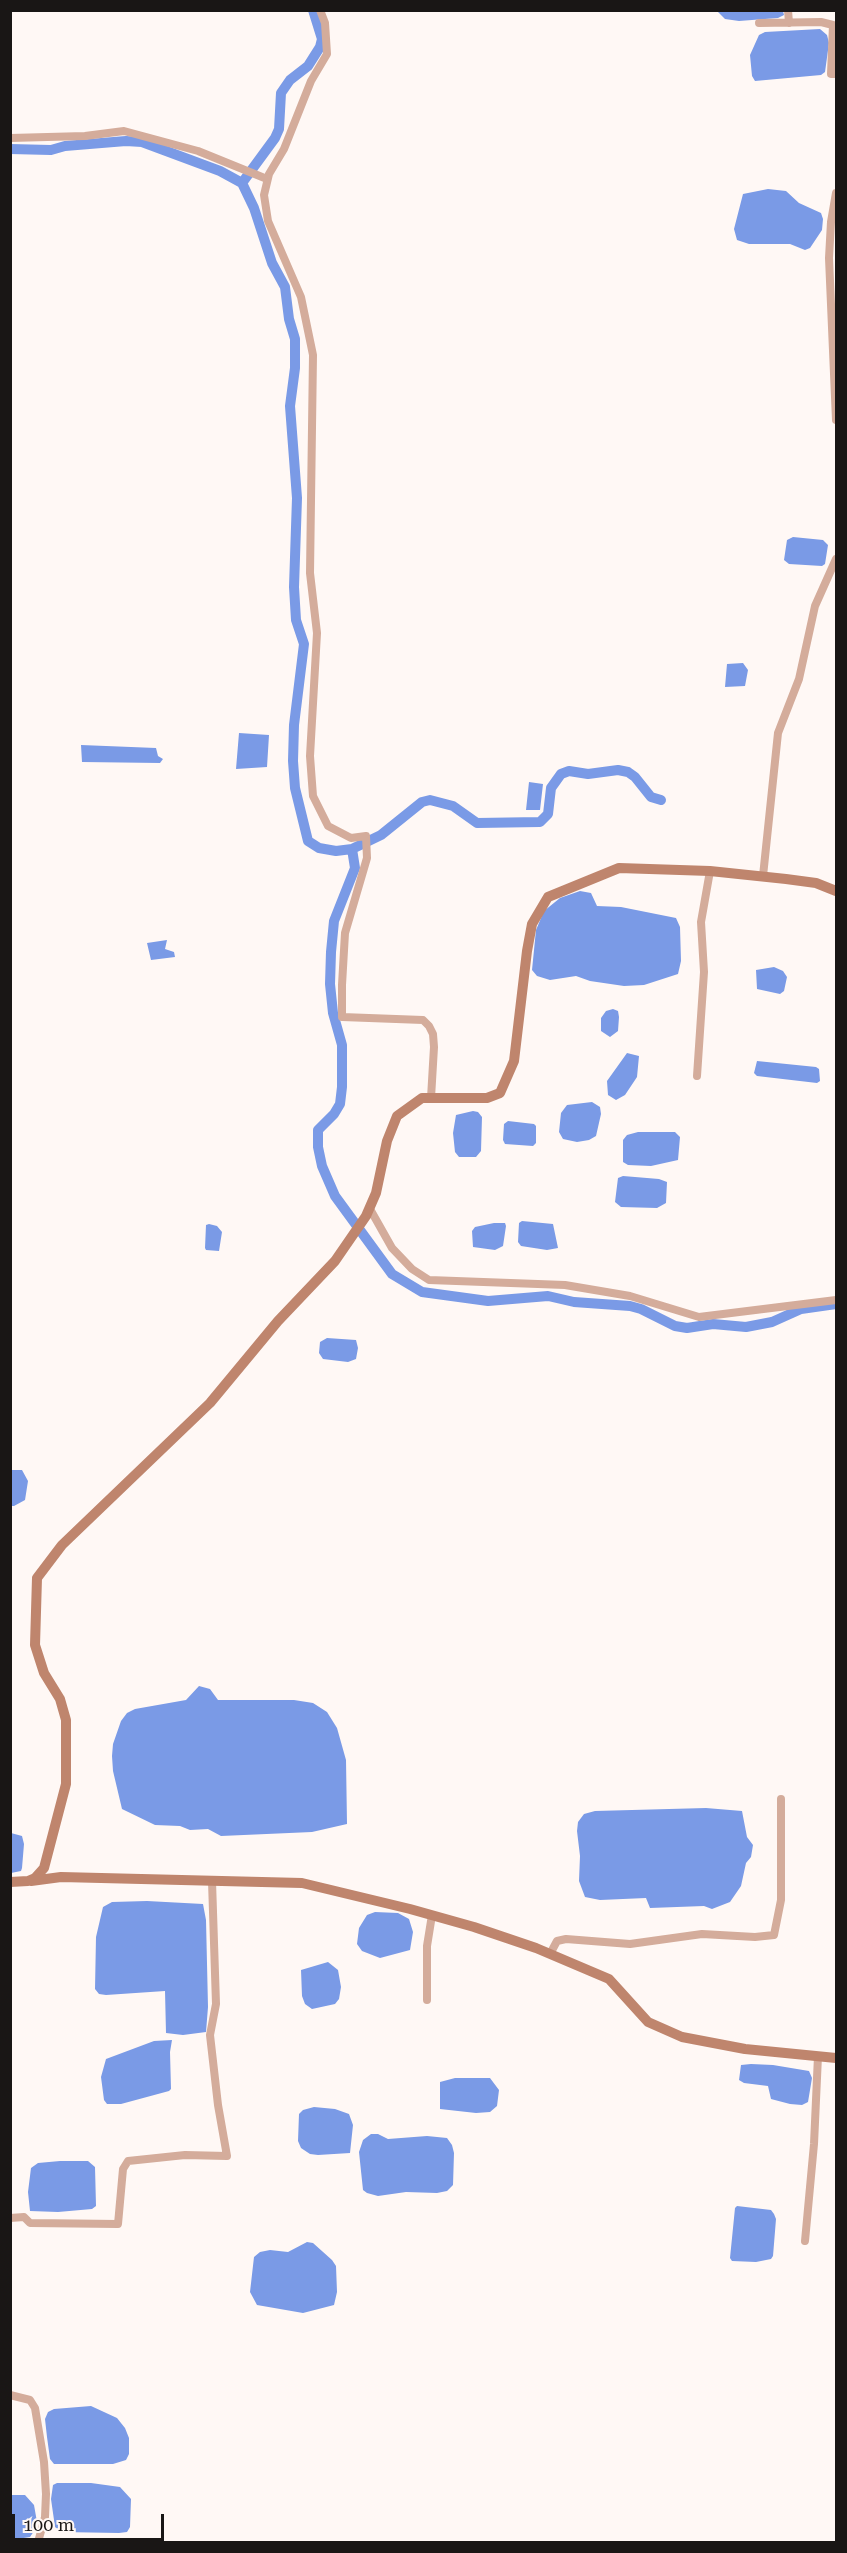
<!DOCTYPE html>
<html>
<head>
<meta charset="utf-8">
<style>
	body { margin:0 }
	#map { position:relative; width:847px; height:2553px; overflow:hidden; background:#fff8f5; font-family:"Roboto Serif",serif }
	canvas { display:block }
	.frame { position:absolute; inset:0; border:12px solid #191615; pointer-events:none }
	.scale { position:absolute; left:12px; top:2514px; width:152px; height:27px; box-sizing:border-box; border:3px solid #191615; border-top:0; padding-left:8px; font-size:18px; line-height:21px; white-space:nowrap; color:#191615; -webkit-text-stroke:4px #fff8f5; paint-order:stroke }
</style>
</head>
<body>
<div id="map">
<canvas width="847" height="2553"></canvas>
<div class="frame"></div>
<div class="scale">100 m</div>
</div>
<script>
const ctx = document.querySelector('canvas').getContext('2d');
ctx.lineJoin = 'round';
function fillPath(path, color) { ctx.fillStyle = color; ctx.fill(path, 'evenodd'); }
const poly = rows => new Path2D(rows.map(r => 'M' + r).join(''));
function trace(path, color, width, dash) { ctx.strokeStyle = color; ctx.lineWidth = width; ctx.lineCap = dash ? 'butt' : 'round'; ctx.setLineDash(dash || []); ctx.stroke(path); }
const water = poly([
	[717,11,783,11,784,15,778,18,739,21,725,19],
	[820,29,827,35,829,43,825,72,821,75,755,81,752,76,750,55,759,35,765,32],
	[768,189,786,191,799,203,821,213,823,219,822,230,810,248,805,250,790,244,749,244,737,240,734,229,743,194],
	[793,537,823,540,828,545,825,564,822,566,789,564,784,560,787,540],
	[743,663,748,670,745,686,725,687,727,664],
	[239,733,269,735,267,767,236,769],
	[81,745,156,748,158,756,163,759,160,763,82,762],
	[529,782,543,784,540,810,526,810],
	[580,891,591,893,597,906,621,907,676,918,680,927,681,961,678,974,644,985,624,986,590,981,576,976,550,980,537,976,532,970,536,930,544,911,560,898],
	[167,940,165,949,174,952,175,957,151,960,147,943],
	[774,967,783,971,787,977,784,991,780,994,757,989,756,970],
	[613,1009,618,1011,619,1017,618,1031,610,1037,601,1031,601,1018,606,1011],
	[627,1053,639,1056,637,1077,625,1095,616,1100,608,1095,607,1081],
	[757,1061,816,1067,819,1069,820,1081,817,1083,757,1076,754,1073],
	[592,1102,600,1107,601,1114,596,1136,589,1140,577,1142,563,1139,559,1132,561,1113,567,1105],
	[473,1111,478,1112,482,1117,481,1151,476,1157,459,1157,455,1152,453,1133,456,1115],
	[508,1121,534,1124,536,1126,536,1143,533,1146,505,1144,503,1140,504,1124],
	[638,1132,675,1132,680,1137,678,1160,651,1166,628,1165,623,1162,623,1140,627,1135],
	[623,1176,659,1179,667,1182,666,1203,657,1208,621,1207,615,1202,618,1178],
	[522,1221,553,1224,558,1248,547,1250,521,1246,518,1242,519,1223],
	[494,1223,505,1223,506,1226,503,1246,495,1250,473,1247,472,1231,475,1227],
	[209,1224,217,1226,222,1232,219,1251,206,1250,205,1248,206,1225],
	[327,1338,356,1340,358,1348,356,1359,348,1362,323,1359,319,1353,320,1342],
	[11,1470,22,1470,28,1481,25,1500,14,1506,11,1506],
	[199,1686,210,1689,218,1700,294,1700,313,1703,327,1712,337,1728,346,1760,347,1824,312,1832,221,1836,208,1829,190,1830,180,1826,155,1825,122,1809,113,1771,112,1756,113,1744,121,1721,127,1713,135,1709,186,1700],
	[706,1808,742,1811,747,1837,753,1845,751,1857,746,1863,741,1886,730,1902,712,1909,704,1906,650,1908,646,1898,600,1900,585,1897,579,1881,580,1856,577,1831,578,1822,584,1814,595,1811],
	[11,1833,22,1836,24,1844,22,1868,21,1871,11,1873],
	[147,1901,203,1904,206,1920,208,2007,206,2032,183,2035,166,2033,165,1991,106,1995,99,1994,95,1989,96,1937,103,1907,112,1902],
	[375,1912,398,1913,409,1919,413,1932,410,1950,380,1958,362,1951,357,1944,359,1928,367,1915],
	[328,1962,338,1970,341,1987,339,1999,335,2004,312,2009,305,2004,302,1996,301,1970],
	[172,2040,170,2052,171,2089,169,2091,121,2104,107,2104,104,2100,101,2077,106,2059,154,2041],
	[751,2064,773,2065,809,2071,812,2078,808,2102,802,2105,790,2104,771,2099,768,2086,744,2083,739,2080,741,2065],
	[455,2078,490,2078,499,2090,497,2106,490,2112,476,2113,440,2109,440,2082],
	[314,2107,335,2109,349,2114,353,2125,350,2153,318,2155,310,2154,301,2148,298,2141,299,2114,303,2110],
	[371,2134,378,2134,388,2139,427,2136,447,2138,452,2145,454,2153,453,2185,447,2191,437,2193,406,2192,378,2196,367,2193,363,2190,359,2152,363,2140],
	[60,2161,88,2161,95,2167,96,2206,92,2209,58,2212,30,2211,28,2192,31,2168,38,2163],
	[737,2206,771,2210,774,2214,776,2219,773,2256,771,2259,756,2262,732,2261,730,2258,735,2208],
	[307,2242,313,2243,332,2260,336,2266,337,2292,334,2305,303,2313,257,2305,250,2292,254,2257,260,2252,270,2250,288,2252],
	[91,2406,117,2418,125,2428,129,2438,129,2454,126,2460,113,2464,54,2464,50,2459,47,2437,45,2419,48,2412,54,2409],
	[57,2483,91,2483,120,2487,131,2499,130,2527,127,2532,119,2533,61,2532,55,2527,51,2499,53,2485],
	[11,2495,25,2495,34,2505,37,2522,34,2531,30,2537,11,2540]
]);
const canal = poly([
	[10,149,51,150,65,146,126,141,142,142,220,171,242,183,254,208,272,263,285,287,289,319,295,339,295,368,290,406,297,498,294,587,296,620,304,644,294,725,293,761,295,788,308,841,319,848,336,851,352,849,381,835,422,802,430,800,453,806,477,823,540,822,548,814,551,788,561,774,569,771,588,774,618,770,628,772,635,777,651,797,661,800],
	[242,183,275,138,279,129,281,93,290,80,308,66,320,47,322,39,313,10],
	[352,849,355,868,334,921,331,952,330,984,333,1013,342,1045,342,1087,340,1104,334,1114,318,1130,318,1147,322,1166,335,1196,392,1274,422,1292,488,1301,548,1296,574,1302,630,1306,641,1309,675,1326,687,1328,713,1324,746,1327,772,1322,801,1309,836,1304]
]);
const street = poly([
	[320,10,325,23,327,54,311,81,284,149,269,174,264,195,268,221,301,297,313,355,310,573,317,633,310,756,313,796,328,826,351,838,366,836,367,858,345,933,342,985,342,1017,423,1020,429,1026,433,1034,434,1047,431,1098],
	[788,10,789,23],
	[759,23,821,22,833,25,831,74,836,74],
	[10,138,85,136,124,131,198,151,267,179],
	[836,193,831,222,829,258,836,420],
	[763,876,778,733,799,679,815,606,836,559],
	[697,1076,704,972,701,922,710,871],
	[370,1209,392,1248,412,1269,429,1280,565,1285,630,1296,699,1317,836,1300],
	[550,1954,557,1941,566,1939,630,1944,702,1934,755,1937,774,1935,781,1900,781,1799],
	[427,2000,427,1946,432,1915],
	[10,2218,24,2217,30,2223,118,2224,123,2169,128,2161,185,2155,227,2156,218,2105,210,2035,216,2004,212,1881],
	[805,2241,814,2144,818,2056],
	[10,2395,30,2400,35,2408,44,2462,46,2494,45,2517,38,2542]
]);
const secondary = poly([
	[31,1881,61,1877,302,1883,410,1909,474,1927,536,1948,609,1979,648,2022,682,2037,745,2049,836,2058],
	[10,1882,28,1881,35,1878,44,1868,66,1784,66,1720,60,1699,44,1673,35,1645,37,1578,62,1545,210,1403,278,1321,335,1261,366,1216,376,1193,387,1141,397,1116,422,1098,487,1098,500,1093,514,1061,527,951,532,924,548,897,619,868,710,871,786,879,816,883,836,891]
]);
fillPath(water, '#7a9ae6');
trace(canal, '#7a9ae6', 10);
trace(street, '#d4ac9b', 8);
trace(secondary, '#bf856d', 10);
</script>
</body>
</html>
